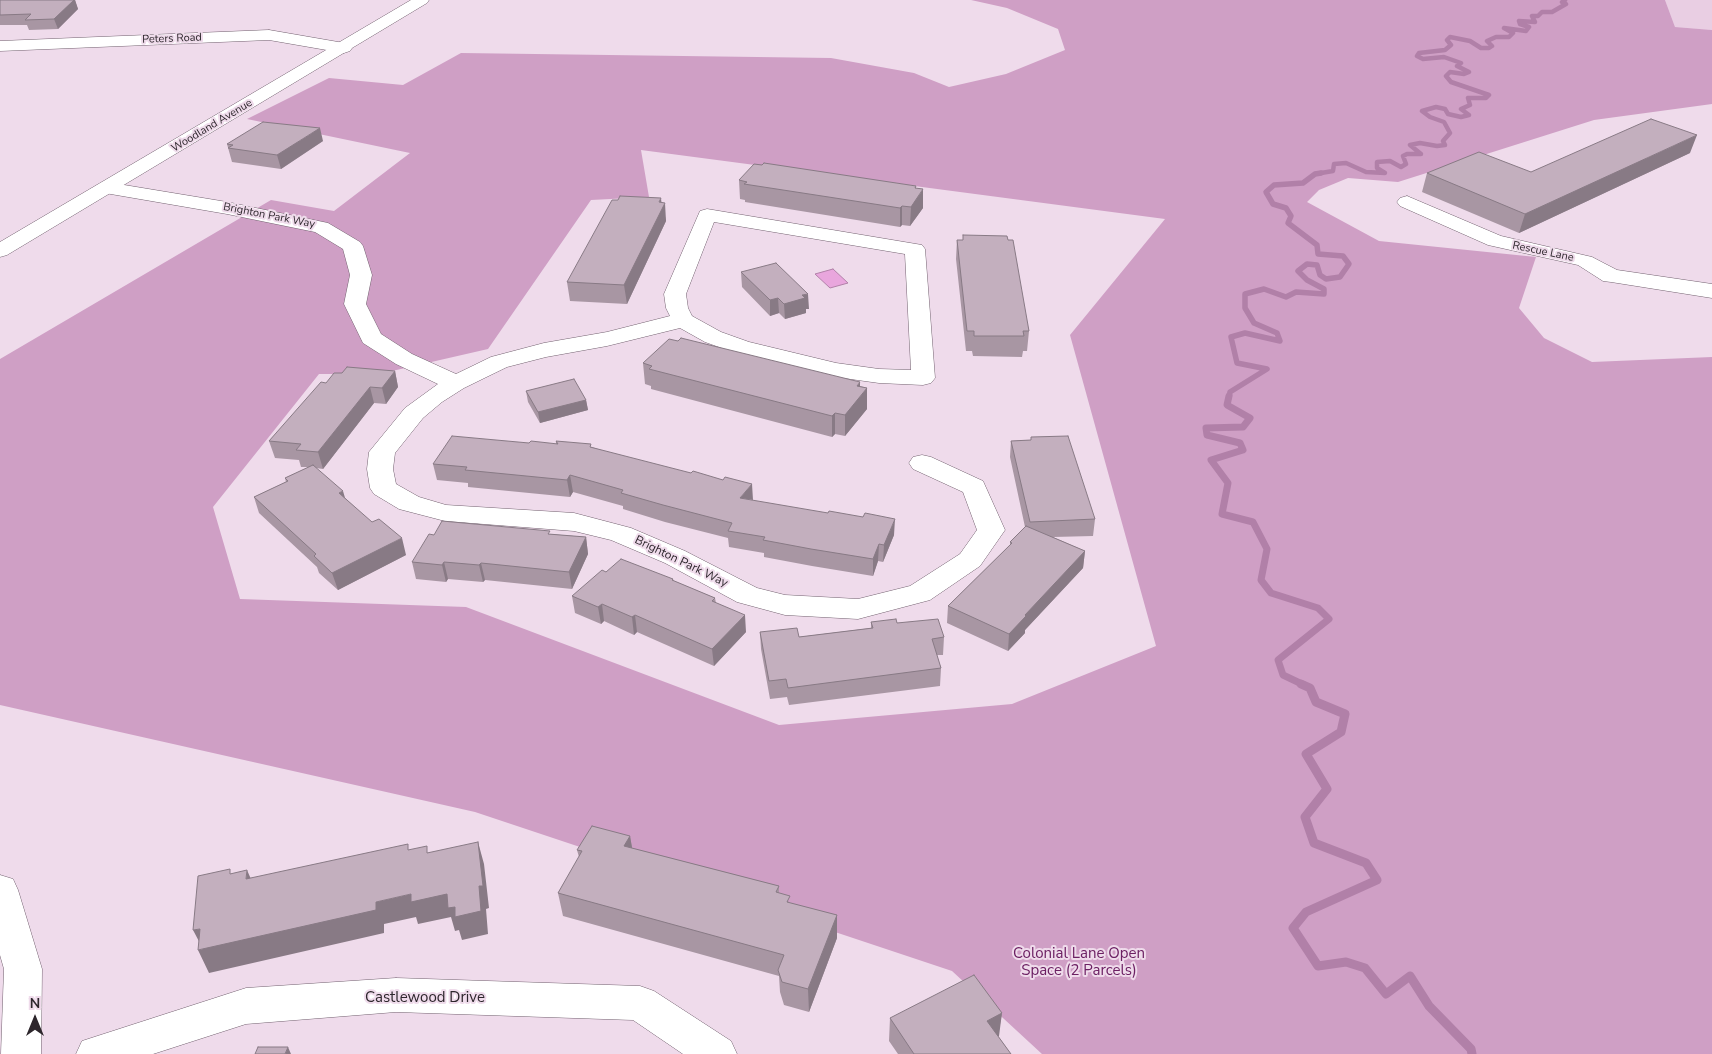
<!DOCTYPE html>
<html>
<head>
<meta charset="utf-8">
<style>
	body { margin:0 }
	#map { position:relative; width:1712px; height:1054px; overflow:hidden; background:#efdbeb; font-family:"Nunito Sans",sans-serif }
	canvas { display:block }
	.north { position:absolute; left:10px; top:994px; width:50px; height:50px; -webkit-text-stroke:4px #efdbeb; paint-order:stroke; rotate:0deg; font-size:14px; font-weight:700; line-height:20px; text-align:center; color:#2d262c }
	.north::after { content:''; display:block; margin:auto; width:18px; height:22px; background:#2d262c; clip-path:polygon(50% 0,100% 100%,50% 72%,0 100%) }
</style>
</head>
<body>
<div id="map">
<canvas width="1712" height="1054"></canvas>
<div class="north">N</div>
</div>
<script>
const ctx = document.querySelector('canvas').getContext('2d');
ctx.lineJoin = 'round';
function fillPath(path, color) { ctx.fillStyle = color; ctx.fill(path, 'evenodd'); }
const poly = rows => new Path2D(rows.map(r => 'M' + r).join(''));
function trace(path, color, width, dash) { ctx.strokeStyle = color; ctx.lineWidth = width; ctx.lineCap = dash ? 'butt' : 'round'; ctx.setLineDash(dash || []); ctx.stroke(path); }
function drawText(font, color, halo, rows, align = 'center') {
  ctx.font = font + ' "Nunito Sans",sans-serif'; ctx.lineWidth = 4; ctx.setLineDash([]); ctx.textBaseline = 'middle'; ctx.strokeStyle = halo; ctx.fillStyle = color; for (const [text, x, y, turn = 0] of rows) {
    ctx.save(); ctx.translate(x, y); ctx.rotate((+turn || 0) * Math.PI / 180); ctx.textAlign = isNaN(turn) ? turn : align; if (halo) ctx.strokeText(text, 0, 0); ctx.fillText(text, 0, 0); ctx.restore();
  }
}
const built = poly([
	[1665,0,1712,0,1712,30,1675,27]
]);
const green = poly([
	[971,0,1665,0,1675,27,1712,30,1712,104,1594,120,1398,182,1348,178,1319,190,1307,202,1379,241,1536,257,1519,308,1544,338,1592,362,1712,357,1712,1054,1042,1054,952,971,475,812,0,705,0,359,271,200,334,211,410,153,247,119,329,78,403,85,461,53,831,58,914,73,949,87,1006,74,1065,50,1058,29,1007,8],
	[641,150,1165,219,1070,335,1156,646,1012,704,779,725,466,607,240,599,213,507,319,374,379,374,488,349,591,200,649,197]
]);
const water = poly([
	[833,269,848,283,830,288,815,274,833,269]
]);
const streamFar3 = poly([
	[1315,174,1333,171,1334,164,1346,163,1366,172,1385,173,1377,168,1377,162,1390,161,1401,167,1406,164,1403,156,1407,154,1421,154,1410,145,1420,143,1437,146,1445,145,1443,141,1450,133,1444,122,1430,117,1422,111,1436,107,1445,109,1448,114,1461,117,1469,115,1461,109,1470,105,1468,98,1486,98,1489,95,1451,82,1446,76,1450,72,1464,74,1469,72,1457,66,1461,63,1444,57,1423,59,1417,56,1419,53,1445,50,1451,45,1447,40,1450,37,1470,41,1481,48,1489,48,1492,46,1487,41,1496,37,1509,37,1513,33,1504,28,1526,31,1529,27,1520,24,1519,21,1535,22,1532,16,1538,16,1542,12,1552,12,1566,4,1562,2,1565,0]
]);
const streamFar2 = poly([
	[1229,398,1230,392,1267,369,1237,363,1231,337,1245,333,1280,341,1277,333,1254,323,1245,308,1245,294,1264,289,1286,297,1296,292,1324,294,1324,289,1307,280,1298,271,1307,264,1317,265,1320,275,1326,279,1340,277,1349,264,1343,256,1318,254,1317,245,1288,223,1291,216,1286,208,1273,204,1266,192,1274,185,1303,183,1315,174,1321,173]
]);
const streamFar1 = poly([
	[1229,396,1227,405,1250,418,1243,427,1206,428,1207,435,1240,443,1243,450,1211,460,1228,483,1222,514,1253,522,1267,549,1261,580,1271,593,1318,608,1329,619,1278,660,1283,675,1304,685]
]);
const stream = poly([
	[1301,684,1310,688,1316,702,1345,714,1341,732,1306,754,1327,789,1305,817,1314,843,1366,863,1377,880,1306,912,1293,928,1318,966,1346,962,1365,968,1386,994,1410,976,1429,1006,1471,1049,1472,1054]
]);
const street = poly([
	[269,30,344,43,350,45,352,48,350,51,344,53,269,40,0,51,0,41,269,30],
	[106,182,227,202,328,223,360,242,363,246,372,275,366,304,381,334,412,354,456,374,491,357,544,343,607,332,670,316,666,308,664,294,700,211,707,209,922,245,925,249,935,378,931,383,923,385,879,383,836,377,733,352,705,342,680,328,607,346,546,357,507,367,464,388,442,402,423,418,395,453,393,469,396,484,419,497,446,505,574,513,631,528,685,551,757,588,785,595,858,599,910,586,960,554,977,530,963,492,913,469,909,463,913,457,922,455,931,457,983,481,1005,530,980,566,930,600,858,619,785,615,737,602,665,563,611,540,574,531,445,521,399,509,374,494,370,488,367,469,369,452,405,408,438,384,396,364,363,343,344,304,350,275,343,249,315,232,227,214,99,192,96,188,99,184,106,182],
	[714,222,905,254,911,370,879,369,836,363,749,342,721,332,692,316,688,308,686,294,714,222],
	[1407,196,1501,236,1592,257,1617,270,1712,284,1712,298,1611,282,1603,281,1578,265,1488,245,1400,206,1397,202,1400,198,1407,196],
	[0,875,13,879,18,890,42,969,41,1054,1,1054,4,969,0,955,0,875],
	[396,978,640,986,654,991,731,1041,737,1054,683,1054,633,1020,396,1012,246,1024,153,1054,76,1054,82,1041,246,988,396,978]
]);
const secondary = poly([
	[411,0,429,0,427,3,7,255,0,257,0,242,411,0]
]);
const wall = poly([
	[0,0,75,0,78,9,58,29,29,30,27,25,0,25],
	[323,141,281,169,232,162,227,144],
	[1690,153,1519,233,1422,192,1427,173,1531,172],
	[739,180,916,188,923,208,910,226,902,225,900,227,745,202,745,200,740,199],
	[662,202,666,221,627,304,570,301,567,282],
	[963,235,1008,240,1029,331,1027,351,1023,351,1022,357,973,356,972,351,966,351,956,259,957,240,963,240],
	[741,272,809,309,806,309,806,313,785,319,779,313,770,316,742,287],
	[643,363,860,386,867,388,867,409,845,436,835,434,832,437,651,389,651,386,645,384],
	[395,371,398,387,386,404,374,403,323,469,316,468,346,499,406,555,338,590,319,573,317,567,259,513,254,497,286,482,285,478,309,467,301,467,299,460,275,458,269,441,326,383,342,373],
	[526,391,586,400,588,410,540,423,528,402],
	[1031,437,1095,519,1093,536,1053,537,1085,551,1083,568,1025,630,1025,633,1008,651,947,623,948,606,1010,545,1010,542,1025,527,1010,457,1011,441,1031,440],
	[556,441,592,447,753,501,894,535,883,562,878,561,873,576,812,566,764,557,764,553,729,547,728,538,665,522,623,509,623,506,573,492,570,497,468,487,468,483,437,480,433,464,529,443,556,444],
	[550,534,586,537,588,554,572,589,485,580,483,582,448,579,446,582,416,579,412,562,434,535],
	[606,572,673,579,674,581,715,598,716,603,746,632,714,666,637,632,634,635,604,621,601,624,575,613,572,596],
	[871,622,897,623,944,637,943,655,937,655,941,668,940,686,789,705,787,697,770,699,761,649,760,632,799,637,871,628],
	[630,836,632,848,779,886,779,893,790,903,837,915,837,938,809,1012,784,1005,780,992,779,976,563,916,558,893,579,857,577,850],
	[1002,1013,998,1036,1011,1054,898,1054,889,1041,890,1018]
]);
const shadedWall = poly([
	[70,0,75,0,78,9,58,29,54,19],
	[320,128,323,141,281,169,277,155],
	[1697,135,1690,153,1519,233,1525,214],
	[916,186,916,200,923,189,923,208,910,226,911,207,915,188],
	[661,198,662,208,665,203,666,221,627,304,624,285],
	[902,206,902,225,900,227,900,208],
	[808,294,809,309,806,309,806,313,785,319,784,304,802,295],
	[778,298,779,313,770,316,770,300],
	[395,371,398,387,386,404,382,388],
	[860,382,860,397,867,388,867,409,845,436,845,415,857,386],
	[370,387,374,403,323,469,318,452],
	[586,400,588,410,540,423,538,412],
	[835,413,835,434,832,437,832,416],
	[570,475,573,492,570,497,567,480],
	[752,484,753,500,740,498],
	[343,491,348,508,339,493],
	[895,519,894,535,883,562,884,545],
	[586,537,588,554,572,589,569,572],
	[402,538,406,555,338,590,332,573],
	[879,544,878,561,873,576,873,559],
	[1085,551,1083,568,1025,630,1025,633,1008,651,1009,634,1025,615],
	[444,562,448,579,446,582,442,565],
	[481,563,485,580,483,582,479,565],
	[602,604,604,621,601,624,598,607],
	[635,615,637,632,634,635,632,617],
	[745,615,746,632,714,666,712,649],
	[630,836,634,859,624,846],
	[478,842,484,864,489,908,486,909,488,934,462,940,459,930,455,931,451,917,418,924,416,917,384,924,384,933,209,973,198,950,203,949,193,930,376,902,411,894,479,886],
	[247,870,257,893,246,879],
	[837,915,837,938,809,1012,808,989],
	[1002,1013,999,1036,985,1043,987,1021],
	[288,1047,291,1054,285,1054]
]);
const building = poly([
	[0,0,74,0,54,19,25,20,31,14,0,15,0,0],
	[1651,119,1697,135,1525,214,1427,173,1479,152,1531,172,1651,119],
	[263,122,320,128,277,155,228,148,233,145,227,144,263,122],
	[764,163,916,186,915,188,923,189,911,207,902,206,900,208,744,184,747,182,739,180,754,164,762,165,764,163],
	[620,196,661,198,659,202,665,203,624,285,567,282,612,200,618,200,620,196],
	[963,235,1007,236,1008,240,1013,240,1029,331,1023,331,1024,336,974,336,974,331,967,331,957,240,963,240,963,235],
	[776,263,808,294,802,295,805,298,784,304,778,298,770,300,741,272,776,263],
	[681,338,860,382,857,386,867,388,845,415,835,413,832,416,649,369,652,366,643,363,669,339,678,341,681,338],
	[347,367,395,371,382,388,370,387,318,452,296,450,301,444,269,441,321,382,326,383,334,373,342,373,347,367],
	[574,379,586,400,538,412,526,391,574,379],
	[452,436,529,443,531,441,558,444,556,441,591,444,590,447,691,473,693,471,723,480,725,477,752,484,740,498,828,513,829,511,863,517,865,513,895,519,884,545,879,544,873,559,811,549,763,540,765,537,728,531,732,523,663,505,621,493,623,490,570,475,567,480,465,470,467,467,433,464,452,436],
	[1068,436,1095,519,1030,522,1011,441,1031,440,1031,437,1068,436],
	[313,465,343,491,339,493,372,522,379,519,402,538,332,573,314,556,316,554,254,497,288,481,285,478,313,465],
	[442,521,550,531,548,534,586,537,569,572,481,563,479,565,444,562,442,565,412,562,429,534,434,535,442,521],
	[1026,526,1085,551,1025,615,1026,616,1009,634,948,606,1012,543,1010,542,1026,526],
	[621,559,673,579,672,580,715,598,712,601,745,615,712,649,635,615,632,617,602,604,598,607,572,596,602,570,606,572,621,559],
	[896,619,897,623,938,619,944,637,932,639,941,668,788,688,786,679,769,681,760,632,797,628,799,637,873,628,871,622,896,619],
	[592,826,630,836,624,846,779,886,776,892,790,896,787,902,837,915,808,989,782,982,778,970,784,955,558,893,582,851,577,850,592,826],
	[478,842,483,886,479,886,481,911,455,917,455,907,448,908,447,894,411,902,411,894,376,902,376,910,198,950,200,929,193,930,198,876,230,869,230,874,247,870,246,879,408,844,408,850,427,846,427,853,478,842],
	[974,975,1002,1013,987,1021,1011,1054,914,1054,890,1018,974,975],
	[258,1047,288,1047,285,1054,255,1054,258,1047]
]);
const farStreetnames = [
	["Peters Road",172,39,-2],
	["Woodland Avenue",212,126,-31],
	["Brighton Park Way",269,216,11],
	["Rescue Lane",1543,252,12]
];
const streetNames = [
	["Brighton Park Way",681,562,26]
];
const nearParknames = [
	["Colonial Lane Open",1079,954],
	["Space (2 Parcels)",1079,971]
];
const nearStreetnames = [
	["Castlewood Drive",425,998]
];
fillPath(built, '#e9cee3');
fillPath(green, '#cf9fc5');
fillPath(water, '#e9a6dd');
trace(water, '#b180a8', 1);
trace(streamFar3, '#b180a8', 4.5);
trace(streamFar2, '#b180a8', 5.5);
trace(streamFar1, '#b180a8', 7);
trace(stream, '#b180a8', 9);
trace(street, '#736270', 1);
trace(secondary, '#736270', 1);
fillPath(street, '#fff');
fillPath(secondary, '#fff');
fillPath(wall, '#a896a3');
fillPath(shadedWall, '#887a85');
fillPath(building, '#c3afbe');
trace(building, '#887a85', 1);
drawText('11px', '#2d262c', '#efdbeb', farStreetnames);
drawText('12px', '#2d262c', '#efdbeb', streetNames);
drawText('15px', '#6c2063', '#efdbeb', nearParknames);
drawText('15px', '#2d262c', '#efdbeb', nearStreetnames);
</script>
</body>
</html>
